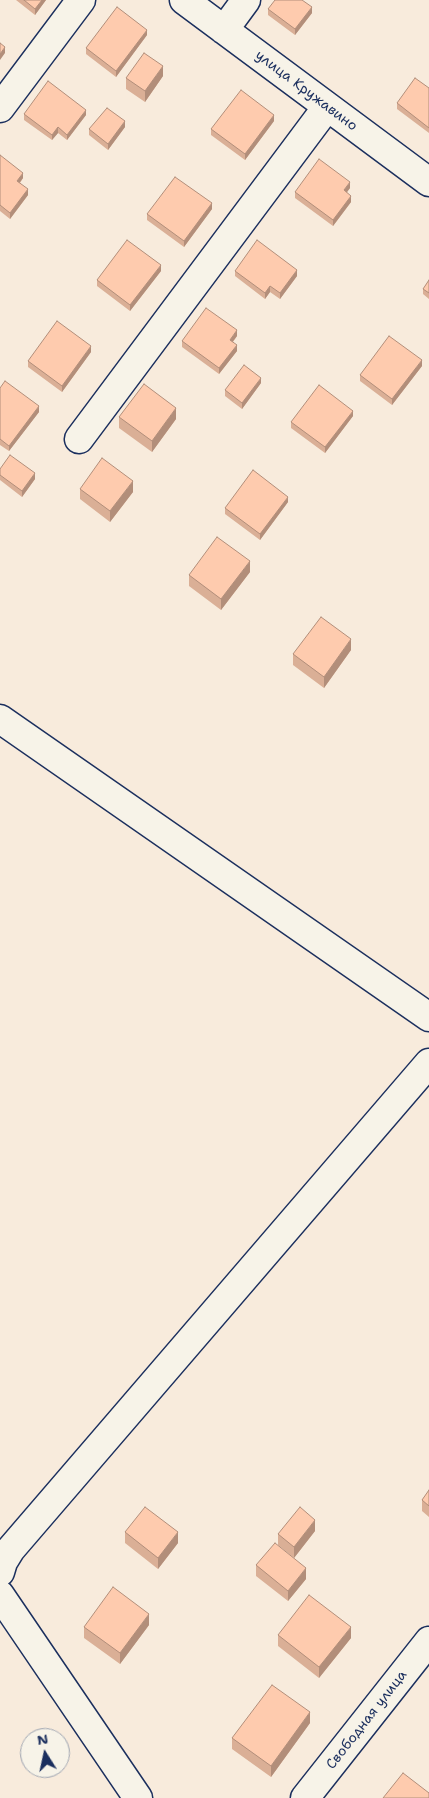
<!DOCTYPE html>
<html>
<head>
<meta charset="utf-8">
<style>
	body { margin:0 }
	#map { position:relative; width:429px; height:1798px; overflow:hidden; background:#f8ebdc; font-family:"Shantell Sans",sans-serif }
	canvas { display:block }
	.north { position:absolute; left:20px; top:1728px; width:50px; height:50px; box-sizing:border-box; background:#f7f3e8; border:1px solid #9fa5b1; border-radius:50%; rotate:350deg; font-size:14px; font-weight:700; line-height:20px; text-align:center; color:#1b2f5e }
	.north::after { content:''; display:block; margin:auto; width:18px; height:22px; background:#1b2f5e; clip-path:polygon(50% 0,100% 100%,50% 72%,0 100%) }
</style>
</head>
<body>
<div id="map">
<canvas width="429" height="1798"></canvas>
<div class="north">N</div>
</div>
<script>
const ctx = document.querySelector('canvas').getContext('2d');
ctx.lineJoin = 'round';
const poly = rows => new Path2D(rows.map(r => 'M' + r).join(''));
function trace(path, color, width, dash) { ctx.strokeStyle = color; ctx.lineWidth = width; ctx.lineCap = dash ? 'butt' : 'round'; ctx.setLineDash(dash || []); ctx.stroke(path); }
function fillPath(path, color) { ctx.fillStyle = color; ctx.fill(path, 'evenodd'); }
function drawText(font, color, halo, rows, align = 'center') {
  ctx.font = font + ' "Shantell Sans",sans-serif'; ctx.lineWidth = 4.5; ctx.setLineDash([]); ctx.textBaseline = 'middle'; ctx.strokeStyle = halo; ctx.fillStyle = color; for (const [text, x, y, turn = 0] of rows) {
    ctx.save(); ctx.translate(x, y); ctx.rotate((+turn || 0) * Math.PI / 180); ctx.textAlign = isNaN(turn) ? turn : align; if (halo) ctx.strokeText(text, 0, 0); ctx.fillText(text, 0, 0); ctx.restore();
  }
}
const minor = poly([
	[184,0,429,182],
	[224,30,246,0],
	[0,108,81,0],
	[79,439,327,107],
	[0,719,429,1017],
	[0,1572,3,1562,11,1549,429,1063],
	[0,1595,138,1798],
	[305,1798,429,1641]
]);
const wall = poly([
	[16,0,46,0,35,15],
	[268,9,312,13,295,35,268,15],
	[147,35,116,77,86,54,86,48],
	[163,76,145,102,126,89,126,78],
	[429,88,429,133,397,109,397,103],
	[24,114,86,115,67,140,58,133,52,140,24,120],
	[274,121,245,160,211,135,211,129],
	[125,127,108,150,89,135,89,129],
	[0,155,23,178,20,183,28,195,10,219,0,211],
	[350,188,347,192,351,202,333,226,295,198,295,192],
	[212,209,184,247,147,220,147,214],
	[161,271,130,311,97,286,97,280],
	[235,271,297,276,280,299,270,292,265,299,235,276],
	[429,280,429,299,423,294,423,289],
	[237,336,233,342,237,351,219,374,182,347,182,341],
	[91,352,62,392,28,367,28,361],
	[422,366,392,405,360,381,360,375],
	[261,383,242,409,225,396,225,390],
	[0,388,39,412,9,451,0,445],
	[353,416,325,453,291,428,291,422],
	[119,417,176,419,152,452,119,428],
	[0,469,35,479,22,497,0,480],
	[80,489,133,492,110,522,80,499],
	[288,502,260,540,225,514,225,508],
	[250,572,221,610,189,586,189,575],
	[351,650,324,688,293,665,293,654],
	[429,1490,429,1517,422,1511,422,1500],
	[315,1531,294,1558,278,1545,278,1534],
	[125,1532,178,1543,158,1569,125,1543],
	[256,1565,306,1579,288,1601,256,1576],
	[149,1625,120,1664,84,1638,84,1627],
	[278,1635,351,1638,319,1678,278,1646],
	[310,1723,271,1777,232,1749,232,1738]
]);
const shadedWall = poly([
	[42,0,46,0,35,15,35,9],
	[312,7,312,13,295,35,295,29],
	[147,30,147,35,116,77,116,71],
	[5,47,5,53,0,60,0,54],
	[163,66,163,76,145,102,145,91],
	[86,110,86,115,67,140,67,135],
	[274,115,274,121,245,160,245,154],
	[125,121,125,127,108,150,108,144],
	[58,127,58,133,52,140,52,135],
	[23,173,23,178,17,186,17,181],
	[350,182,350,188,344,196,344,190],
	[28,189,28,195,10,219,10,213],
	[351,196,351,202,333,226,333,220],
	[212,203,212,209,184,247,184,241],
	[161,265,161,271,130,311,130,305],
	[297,270,297,276,280,299,280,293],
	[270,286,270,292,265,299,265,293],
	[237,330,237,336,230,345,230,340],
	[237,345,237,351,219,374,219,368],
	[91,346,91,352,62,392,62,386],
	[422,360,422,366,392,405,392,399],
	[261,378,261,383,242,409,242,403],
	[39,406,39,412,9,451,9,446],
	[176,408,176,419,152,452,152,441],
	[353,411,353,416,325,453,325,447],
	[35,473,35,479,22,497,22,491],
	[133,481,133,492,110,522,110,511],
	[288,497,288,502,260,540,260,534],
	[250,561,250,572,221,610,221,599],
	[351,639,351,650,324,688,324,677],
	[315,1520,315,1531,294,1558,294,1547],
	[178,1532,178,1543,158,1569,158,1558],
	[306,1568,306,1579,288,1601,288,1591],
	[149,1614,149,1625,120,1664,120,1653],
	[351,1627,351,1638,319,1678,319,1667],
	[310,1712,310,1723,271,1777,271,1766]
]);
const building = poly([
	[24,0,42,0,35,9,24,0],
	[275,0,302,0,312,7,295,29,268,9,275,0],
	[117,7,147,30,116,71,86,48,117,7],
	[0,43,5,47,0,54,0,43],
	[144,53,163,66,145,91,126,78,144,53],
	[415,78,429,88,429,128,397,103,415,78],
	[48,81,86,110,67,135,58,127,52,135,24,114,48,81],
	[241,90,274,115,245,154,211,129,241,90],
	[107,108,125,121,108,144,89,129,107,108],
	[0,155,23,173,17,181,28,189,10,213,0,205,0,155],
	[319,159,350,182,344,190,351,196,333,220,295,192,319,159],
	[175,177,212,203,184,241,147,214,175,177],
	[127,240,161,265,130,305,97,280,127,240],
	[257,240,297,270,280,293,270,286,265,293,235,271,257,240],
	[429,280,429,293,423,289,429,280],
	[206,308,237,330,230,340,237,345,219,368,182,341,206,308],
	[57,321,91,346,62,386,28,361,57,321],
	[389,336,422,360,392,399,360,375,389,336],
	[244,365,261,378,242,403,225,390,244,365],
	[5,381,39,406,9,446,0,439,0,388,5,381],
	[144,384,176,408,152,441,119,417,144,384],
	[319,385,353,411,325,447,291,422,319,385],
	[10,455,35,473,22,491,0,475,0,469,10,455],
	[102,458,133,481,110,511,80,489,102,458],
	[253,470,288,497,260,534,225,508,253,470],
	[217,537,250,561,221,599,189,575,217,537],
	[321,617,351,639,324,677,293,654,321,617],
	[429,1490,429,1506,422,1500,429,1490],
	[145,1507,178,1532,158,1558,125,1532,145,1507],
	[300,1507,315,1520,294,1547,278,1534,300,1507],
	[275,1543,306,1568,288,1591,256,1565,275,1543],
	[113,1587,149,1614,120,1653,84,1627,113,1587],
	[309,1595,351,1627,319,1667,278,1635,309,1595],
	[272,1685,310,1712,271,1766,232,1738,272,1685],
	[403,1773,429,1793,429,1798,383,1798,403,1773]
]);
const streetNames = [
	["улица Кружавино",306,91,37],
	["Свободная улица",367,1720,-52]
];
trace(minor, '#1b2f5e', 31);
trace(minor, '#f7f3e8', 28);
fillPath(wall, '#daaf96');
fillPath(shadedWall, '#b28e7a');
fillPath(building, '#fecbae');
trace(building, '#b28e7a', 1);
drawText('14px', '#1b2f5e', '#f7f3e8', streetNames);
</script>
</body>
</html>
